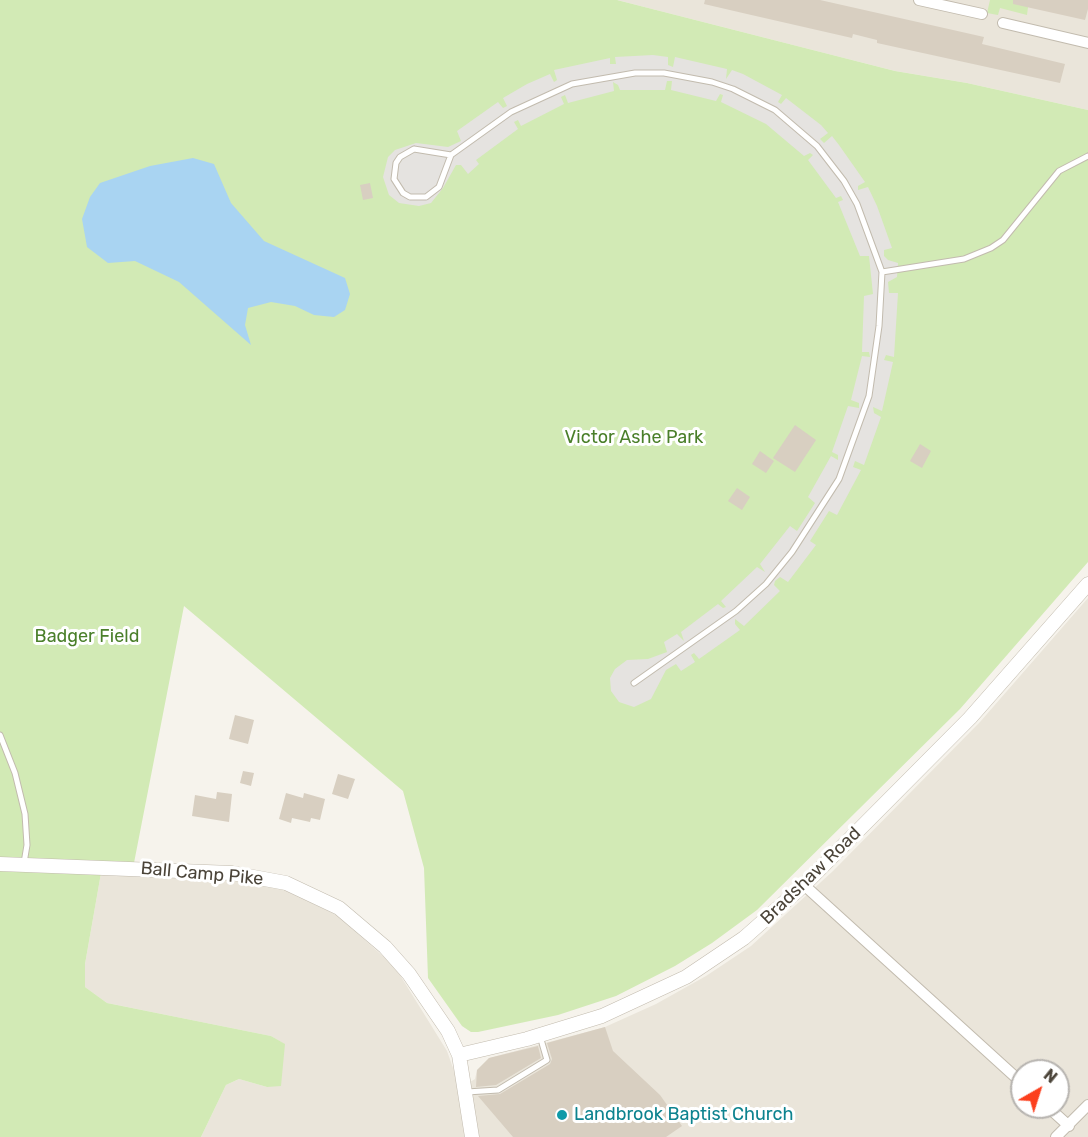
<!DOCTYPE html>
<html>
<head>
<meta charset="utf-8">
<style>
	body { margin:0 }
	#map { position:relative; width:1088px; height:1137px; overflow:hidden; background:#f6f3ec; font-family:Rubik,sans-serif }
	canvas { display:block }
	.north { position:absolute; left:1010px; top:1059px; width:60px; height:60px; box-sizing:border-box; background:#fff; border:2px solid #b7b4b0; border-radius:50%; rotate:39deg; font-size:16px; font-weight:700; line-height:24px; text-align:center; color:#4b4439 }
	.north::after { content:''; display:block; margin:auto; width:21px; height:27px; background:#fc3f1d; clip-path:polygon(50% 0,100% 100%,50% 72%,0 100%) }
</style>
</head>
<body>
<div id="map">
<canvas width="1088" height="1137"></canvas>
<div class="north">N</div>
</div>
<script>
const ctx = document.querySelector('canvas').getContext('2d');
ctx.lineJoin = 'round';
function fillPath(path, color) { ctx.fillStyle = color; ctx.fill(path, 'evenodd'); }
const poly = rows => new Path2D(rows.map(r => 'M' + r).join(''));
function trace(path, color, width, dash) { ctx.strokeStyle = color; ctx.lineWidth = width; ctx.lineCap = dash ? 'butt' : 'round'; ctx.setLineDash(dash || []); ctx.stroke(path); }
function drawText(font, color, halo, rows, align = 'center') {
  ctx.font = font + ' Rubik,sans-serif'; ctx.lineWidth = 6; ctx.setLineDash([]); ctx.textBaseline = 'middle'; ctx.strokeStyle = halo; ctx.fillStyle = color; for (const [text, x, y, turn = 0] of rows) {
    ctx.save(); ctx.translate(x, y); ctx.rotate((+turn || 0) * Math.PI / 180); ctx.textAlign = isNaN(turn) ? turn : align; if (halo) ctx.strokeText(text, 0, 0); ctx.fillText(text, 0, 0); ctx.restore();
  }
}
const residential = poly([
	[617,0,1088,0,1088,110,967,83,895,71],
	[1088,598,1088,1137,201,1137,226,1085,239,1079,267,1087,284,1044,271,1036,107,1003,85,987,85,964,101,873,239,880,284,889,338,916,395,967,447,1051,460,1088,475,1079,477,1070,489,1058,605,1027,656,1004,706,976,751,946,833,871,980,722],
	[1022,1071,1058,1071,1058,1107,1022,1107]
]);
const green = poly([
	[0,0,617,0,895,71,967,83,1088,110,1088,562,960,709,757,910,712,943,675,966,616,996,558,1015,478,1032,471,1032,462,1026,428,978,424,868,403,791,184,606,133,868,0,862],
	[990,0,1024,0,1028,7,1027,15,1000,8,998,15,987,13],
	[0,871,101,873,85,964,85,987,107,1003,271,1036,285,1044,281,1086,267,1087,239,1079,226,1085,201,1137,0,1137]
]);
const parking = poly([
	[653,55,668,57,668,65,673,67,675,57,727,69,726,79,732,70,743,74,782,95,778,102,781,104,786,98,821,125,828,133,820,139,824,143,832,136,839,145,865,182,858,186,858,190,868,187,877,206,892,248,884,250,884,256,888,260,898,263,897,277,888,282,889,293,898,293,894,357,886,355,884,360,893,362,882,411,873,407,874,413,881,417,864,465,855,461,853,467,861,470,837,515,829,511,810,541,816,545,788,582,780,577,775,581,774,585,780,591,744,626,735,619,735,624,740,630,699,659,694,653,691,655,695,662,681,671,676,664,666,670,651,699,634,707,619,702,611,691,610,678,615,669,627,660,648,659,667,652,664,642,677,634,684,641,681,632,718,604,723,608,726,607,721,601,757,567,765,572,760,564,790,526,797,531,815,503,808,497,831,456,838,460,838,455,832,452,848,406,859,408,859,403,851,400,862,356,870,357,869,352,862,352,864,296,873,294,869,256,860,256,838,202,843,200,841,196,836,198,808,160,813,155,810,153,804,156,766,124,721,102,723,95,720,94,716,101,671,90,672,81,667,81,665,90,620,90,618,85,613,82,614,91,568,103,565,95,561,97,564,104,521,126,518,120,514,122,518,129,476,160,479,164,468,174,461,165,456,165,443,188,431,203,419,206,399,203,389,195,383,177,388,157,395,150,416,143,448,147,461,141,457,131,498,102,503,108,507,106,503,98,527,84,550,74,554,82,557,80,554,70,610,58,610,64,616,64,615,57]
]);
const water = poly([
	[193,158,214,164,231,203,264,241,345,278,350,294,345,310,334,317,314,315,295,306,271,302,248,308,245,325,251,345,179,282,135,261,108,263,87,247,82,219,90,197,100,183,150,166]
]);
const building = poly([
	[705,0,820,0,984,37,982,44,1065,64,1060,83,877,43,877,40,853,34,852,38,747,14,704,4],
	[1013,0,1088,0,1088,9,1085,20,1013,4],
	[370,183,373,198,363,200,360,185],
	[795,425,816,440,795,472,773,458],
	[920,444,931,451,922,468,910,461],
	[760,451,774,461,766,473,752,464],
	[737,488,750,497,742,510,728,501],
	[235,715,254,720,248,744,229,739],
	[243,771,254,773,251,786,240,783],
	[338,774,355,779,348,799,332,794],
	[217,792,232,794,229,822,192,816,195,795,216,799],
	[286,793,303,798,304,793,325,799,320,820,311,818,310,822,292,818,291,823,279,819],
	[605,1027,613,1051,660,1095,682,1126,666,1137,513,1137,478,1096,500,1094,550,1064,552,1059,547,1043],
	[538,1046,541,1058,496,1085,476,1087,477,1070,489,1058]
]);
const service = poly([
	[414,149,451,155,439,187,426,197,410,197,403,193,394,179,396,163,400,157,414,149],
	[451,155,511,112,572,84,635,73,664,73,712,82,733,89,775,110,817,146,844,181,857,204,882,272,879,326,869,396,839,479,792,552,766,584,736,611,634,683],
	[882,272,964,259,991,248,1003,240,1059,171,1088,156],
	[0,735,15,773,25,814,27,845,24,863],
	[467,1092,498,1090,547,1060,540,1036]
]);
const minor = poly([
	[919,0,982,14],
	[1003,23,1088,43],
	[804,885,1022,1083],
	[1048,1107,1069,1126],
	[1056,1137,1088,1105]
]);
const tertiary = poly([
	[0,864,232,873,286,883,339,908,385,947,409,974,448,1031,459,1055,472,1137],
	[459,1055,527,1039,602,1016,686,977,744,938,804,885,970,718,1088,584]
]);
const markers = [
	[562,1115,6,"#0f9aa8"]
];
const parkNames = [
	["Victor Ashe Park",634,438],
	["Badger Field",87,637]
];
const streetNames = [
	["Ball Camp Pike",202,874,5],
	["Bradshaw Road",811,876,-44]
];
const cultureNames = [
	["Landbrook Baptist Church",574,1115]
];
fillPath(residential, '#eae5da');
fillPath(green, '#d2eab5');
fillPath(parking, '#e5e3e0');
fillPath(water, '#a9d4f2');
fillPath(building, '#d8cfc1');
trace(service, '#c2bbae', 7);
trace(minor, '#c2bbae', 12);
trace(tertiary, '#c2bbae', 15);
trace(service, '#fff', 5);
trace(minor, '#fff', 10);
trace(tertiary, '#fff', 14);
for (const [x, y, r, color] of markers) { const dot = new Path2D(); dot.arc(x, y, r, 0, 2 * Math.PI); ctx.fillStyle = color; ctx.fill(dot); trace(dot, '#fff', 2); }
drawText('18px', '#4a7f2a', '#fff', parkNames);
drawText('18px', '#4b4439', '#fff', streetNames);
drawText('18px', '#0d838f', '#fff', cultureNames, 'left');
</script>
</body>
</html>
